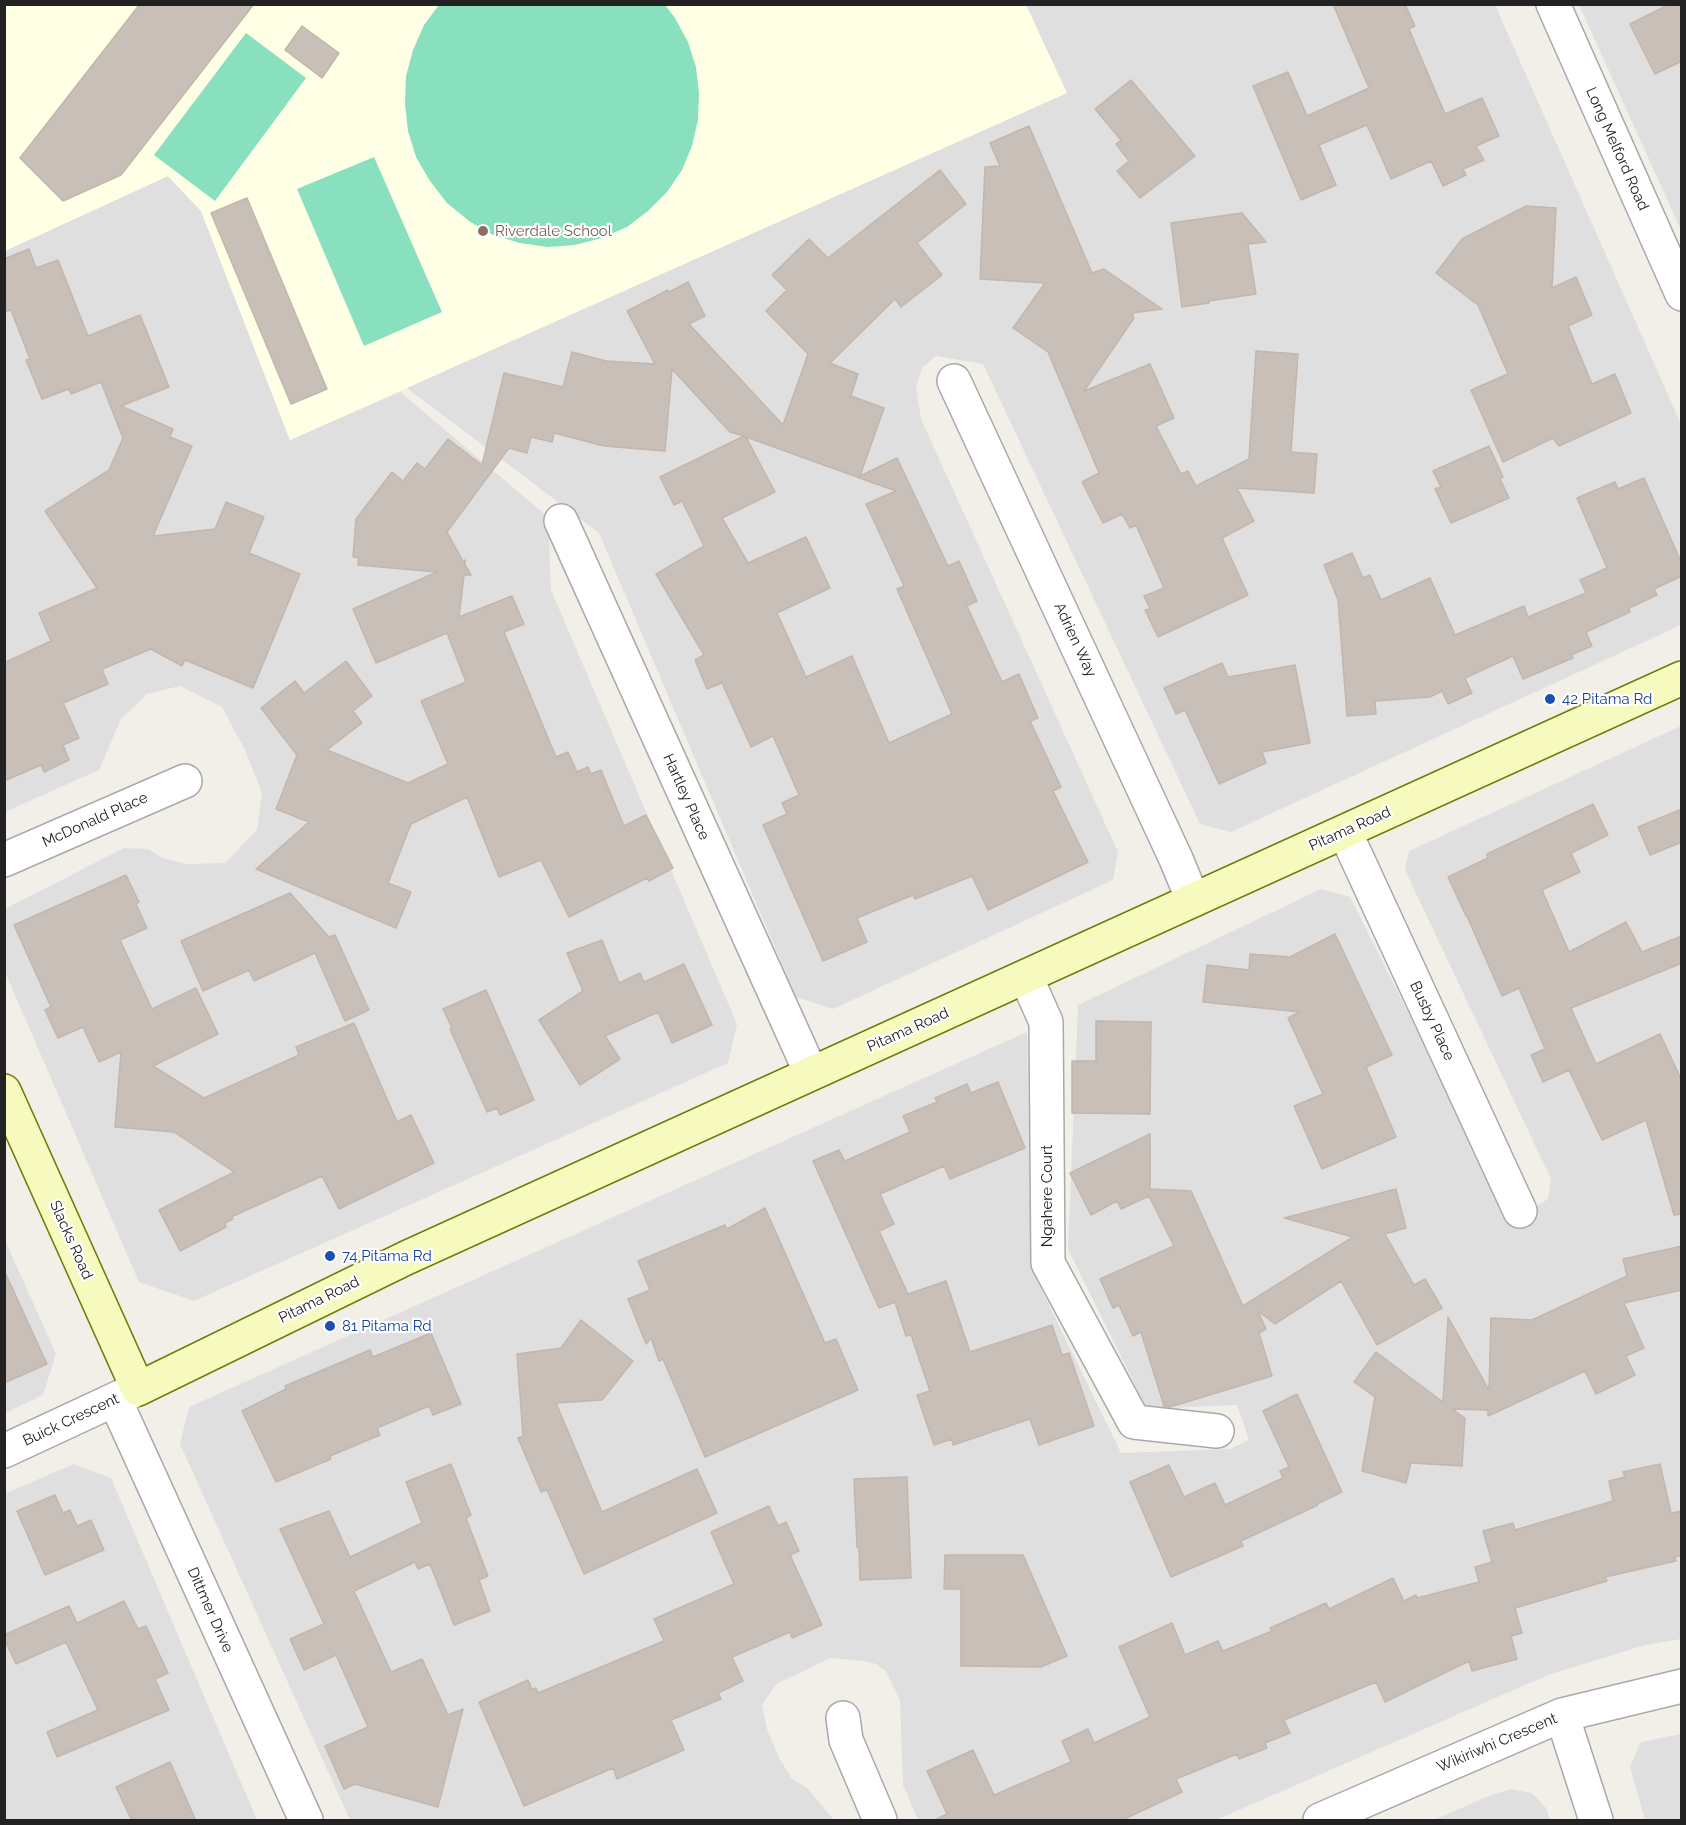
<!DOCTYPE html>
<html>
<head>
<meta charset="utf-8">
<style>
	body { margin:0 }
	#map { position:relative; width:1686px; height:1825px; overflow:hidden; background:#f2efe9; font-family:Raleway,sans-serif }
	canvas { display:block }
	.frame { position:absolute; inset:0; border:6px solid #222; pointer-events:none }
</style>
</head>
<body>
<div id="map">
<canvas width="1686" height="1825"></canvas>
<div class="frame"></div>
</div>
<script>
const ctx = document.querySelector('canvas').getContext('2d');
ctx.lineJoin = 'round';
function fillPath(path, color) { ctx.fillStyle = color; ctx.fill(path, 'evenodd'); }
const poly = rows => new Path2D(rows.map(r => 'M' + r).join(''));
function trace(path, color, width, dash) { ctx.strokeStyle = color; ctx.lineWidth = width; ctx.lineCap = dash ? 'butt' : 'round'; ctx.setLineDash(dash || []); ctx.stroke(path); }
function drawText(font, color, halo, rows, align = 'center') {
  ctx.font = font + ' Raleway,sans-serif'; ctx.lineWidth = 4.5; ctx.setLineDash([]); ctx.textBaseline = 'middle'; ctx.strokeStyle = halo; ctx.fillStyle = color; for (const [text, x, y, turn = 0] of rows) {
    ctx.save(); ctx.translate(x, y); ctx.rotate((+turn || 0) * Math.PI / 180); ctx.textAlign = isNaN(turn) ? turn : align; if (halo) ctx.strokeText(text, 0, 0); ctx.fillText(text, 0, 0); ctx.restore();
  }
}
const residential = poly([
	[1026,5,1495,5,1681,424,1681,625,1231,832,1200,824,983,364,936,356,922,368,916,387,921,419,1118,852,1113,880,833,1009,796,997,599,533,407,388,1066,93],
	[1579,5,1681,5,1681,230],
	[168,176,201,211,290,440,400,392,548,517,551,590,737,1024,728,1063,194,1301,139,1282,5,972,5,909,124,848,148,849,163,858,186,864,225,863,257,830,262,793,245,750,222,707,180,686,147,694,121,719,99,770,5,812,4,251],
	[1681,726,1681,1639,1645,1645,1548,1675,1216,1820,918,1820,903,1785,900,1701,886,1671,876,1664,864,1661,831,1658,776,1684,762,1705,767,1729,779,1758,792,1779,807,1788,834,1820,350,1820,180,1444,189,1407,1027,1032,1031,1268,1121,1453,1230,1449,1249,1440,1237,1405,1147,1409,1068,1249,1078,1005,1321,889,1350,897,1502,1200,1534,1208,1548,1199,1551,1179,1405,870,1409,851],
	[4,1238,56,1354,43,1395,5,1413],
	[74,1464,111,1478,257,1820,5,1820,4,1494],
	[1681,1734,1681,1820,1645,1820,1630,1767,1641,1742],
	[1511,1789,1532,1793,1546,1808,1550,1820,1434,1820,1491,1795]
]);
const education = poly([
	[4,5,1026,5,1067,93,290,440,201,211,168,176,5,251]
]);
const pitch = poly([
	[439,5,665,5,675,18,688,42,696,67,699,93,698,120,692,146,682,170,667,192,648,211,627,227,602,238,575,245,548,247,520,243,493,235,469,221,447,203,430,181,416,157,408,131,405,104,406,76,413,50,424,25],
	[246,33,306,78,215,201,154,155],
	[374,157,442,312,364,346,297,189]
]);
const building = poly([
	[140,4,254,4,121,175,63,201,20,158,140,4],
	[1333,4,1405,4,1415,26,1409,29,1445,114,1482,98,1499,136,1476,146,1484,160,1463,169,1466,175,1443,186,1431,161,1391,179,1367,125,1319,145,1336,185,1301,200,1253,86,1288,72,1307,116,1369,88,1333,4],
	[1670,4,1682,4,1682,61,1655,74,1630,24,1670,4],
	[302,26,339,53,322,78,285,50,302,26],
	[1131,80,1195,156,1140,198,1117,171,1129,161,1116,144,1121,140,1095,109,1131,80],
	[1029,126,1092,273,1104,269,1162,309,1132,313,1134,318,1084,391,1150,364,1174,418,1156,426,1181,474,1188,471,1196,486,1249,459,1256,351,1298,354,1291,452,1317,454,1314,493,1237,488,1254,521,1222,538,1248,595,1158,637,1145,610,1150,609,1144,596,1164,588,1136,525,1130,528,1122,514,1103,523,1082,482,1099,473,1048,352,1013,328,1045,283,980,279,985,167,1000,166,990,143,1029,126],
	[940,170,966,204,917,243,942,275,901,307,895,299,830,363,858,374,851,396,884,408,860,476,897,458,948,566,959,561,977,601,967,606,1002,682,1019,674,1038,718,1030,721,1061,787,1053,791,1088,862,988,910,972,876,915,899,913,895,857,918,867,942,823,961,763,825,787,814,782,803,799,795,773,736,751,747,722,683,707,689,695,660,704,655,656,574,704,546,682,501,674,505,660,477,744,436,730,432,672,369,665,451,604,446,554,433,552,442,531,437,527,453,509,448,447,532,463,561,465,560,465,565,471,575,464,575,459,617,512,596,524,624,504,632,556,757,568,752,577,772,588,767,591,774,601,770,624,826,646,815,673,868,649,881,647,878,569,917,541,860,499,877,467,797,411,824,388,883,411,892,396,928,256,869,309,822,276,809,297,755,261,708,295,681,304,693,346,661,372,696,353,711,362,723,327,750,408,783,448,764,421,701,466,682,447,633,376,663,353,609,437,572,358,565,359,558,353,557,356,519,392,472,403,481,417,463,425,469,448,439,482,465,504,373,563,387,572,352,606,361,655,364,627,311,668,290,669,292,688,282,705,316,689,324,783,425,808,354,766,311,787,290,772,275,809,239,828,258,940,170],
	[746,437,896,491,866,504,904,586,897,589,952,714,889,743,852,656,806,677,777,613,830,588,806,537,748,563,722,518,775,492,746,437],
	[247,198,327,389,291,404,211,213,247,198],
	[1526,206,1556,208,1552,288,1576,277,1592,315,1568,326,1592,384,1615,374,1631,413,1559,446,1553,438,1503,462,1471,390,1508,374,1478,305,1436,273,1462,239,1526,206],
	[1242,213,1266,242,1248,244,1256,294,1209,301,1209,303,1182,307,1171,223,1242,213],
	[29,249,36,268,58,260,88,336,140,315,169,387,121,406,173,429,170,437,192,446,153,536,215,529,226,502,264,517,249,553,300,574,253,688,185,660,182,666,151,649,102,669,108,684,63,703,79,738,63,745,69,760,44,772,41,765,4,781,4,663,51,641,39,613,97,588,45,511,109,470,123,438,101,382,71,394,69,389,42,399,26,360,30,359,11,310,4,312,4,259,29,249],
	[1489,446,1503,477,1500,479,1509,498,1451,523,1435,489,1441,487,1433,471,1489,446],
	[1644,478,1682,564,1682,576,1654,589,1657,595,1629,608,1630,612,1586,632,1592,646,1571,655,1573,658,1523,679,1513,656,1465,678,1472,693,1448,704,1442,691,1430,697,1375,701,1376,714,1347,716,1338,600,1324,565,1352,553,1363,578,1370,575,1381,600,1430,578,1455,635,1524,606,1528,617,1586,593,1580,580,1607,568,1577,498,1615,482,1618,489,1644,478],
	[1222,663,1228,677,1295,665,1310,743,1262,752,1266,763,1219,784,1185,710,1176,714,1164,688,1222,663],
	[1593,804,1608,835,1571,853,1580,872,1542,890,1569,952,1626,922,1642,952,1682,936,1682,963,1571,1008,1596,1064,1660,1034,1682,1081,1682,1214,1674,1215,1646,1120,1602,1140,1569,1070,1543,1082,1531,1055,1545,1049,1519,988,1502,996,1467,916,1466,916,1448,877,1488,858,1487,854,1593,804],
	[1682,809,1682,842,1650,855,1638,827,1682,809],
	[126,875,139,902,136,904,147,928,120,940,152,1009,196,988,218,1034,153,1066,204,1098,299,1055,296,1047,354,1023,397,1122,411,1115,434,1163,339,1209,322,1176,231,1217,233,1219,225,1223,226,1227,180,1251,159,1210,234,1172,174,1132,115,1127,121,1052,99,1062,83,1027,58,1038,45,1010,51,1007,14,925,126,875],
	[290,893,329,937,335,935,369,1010,345,1021,315,953,254,981,249,970,203,991,181,941,290,893],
	[1335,934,1392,1055,1366,1067,1396,1137,1322,1169,1294,1106,1323,1094,1288,1018,1300,1012,1203,1002,1207,965,1249,970,1250,954,1290,957,1335,934],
	[602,940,619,983,640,973,644,982,684,964,712,1025,672,1043,658,1012,605,1036,620,1059,580,1085,539,1020,583,991,567,953,602,940],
	[486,990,534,1100,500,1115,497,1108,487,1112,450,1029,452,1028,443,1009,486,990],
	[1096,1021,1151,1022,1150,1114,1072,1113,1072,1061,1096,1061,1096,1021],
	[998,1082,1025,1148,950,1179,944,1166,880,1194,894,1224,879,1231,908,1294,946,1281,970,1352,1052,1325,1062,1355,1069,1353,1094,1426,1039,1445,1030,1419,953,1445,952,1439,934,1445,917,1395,930,1391,911,1335,906,1336,895,1302,879,1308,813,1161,839,1150,845,1161,910,1132,903,1116,937,1102,935,1098,967,1084,971,1093,998,1082],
	[1150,1134,1150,1189,1191,1191,1243,1306,1353,1237,1284,1218,1396,1189,1406,1228,1385,1234,1414,1285,1425,1279,1442,1308,1377,1345,1341,1281,1275,1324,1258,1311,1266,1329,1259,1333,1272,1376,1170,1407,1164,1406,1141,1332,1133,1336,1119,1305,1113,1308,1100,1279,1174,1246,1149,1196,1121,1209,1117,1201,1091,1215,1070,1173,1150,1134],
	[765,1208,825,1343,836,1339,858,1390,705,1457,663,1359,659,1361,651,1338,646,1344,628,1299,650,1290,638,1261,725,1225,727,1229,765,1208],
	[1682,1246,1682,1290,1624,1303,1644,1348,1626,1356,1635,1375,1596,1394,1585,1371,1488,1416,1488,1410,1452,1409,1465,1418,1462,1466,1411,1463,1406,1483,1362,1471,1375,1397,1354,1382,1376,1352,1443,1402,1448,1317,1489,1390,1491,1318,1532,1320,1627,1276,1623,1259,1682,1246],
	[4,1270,47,1364,4,1383,4,1270],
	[581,1320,633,1361,602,1400,556,1403,602,1512,697,1469,717,1513,584,1574,547,1490,541,1492,518,1438,523,1436,517,1354,561,1348,581,1320],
	[431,1333,461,1404,433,1415,429,1406,377,1428,380,1435,330,1456,331,1459,276,1482,242,1411,286,1389,285,1386,370,1350,373,1357,431,1333],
	[1297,1394,1342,1492,1317,1504,1318,1505,1241,1541,1243,1546,1171,1577,1130,1482,1169,1465,1184,1497,1215,1483,1225,1505,1283,1478,1280,1471,1289,1467,1263,1411,1297,1394],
	[451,1464,471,1515,466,1518,488,1576,479,1580,490,1611,454,1625,430,1564,418,1569,415,1562,354,1591,391,1672,422,1659,448,1715,463,1709,438,1807,355,1784,344,1789,325,1746,368,1727,336,1655,304,1670,290,1639,324,1624,280,1529,329,1511,350,1557,422,1523,406,1482,451,1464],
	[1660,1464,1671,1513,1682,1511,1682,1555,1675,1557,1676,1561,1605,1577,1607,1581,1515,1608,1522,1633,1511,1636,1517,1659,1472,1671,1469,1661,1385,1702,1376,1682,1284,1720,1290,1733,1265,1743,1267,1748,1239,1759,1237,1754,1176,1779,1182,1792,1120,1821,933,1821,947,1814,927,1771,973,1750,994,1795,1071,1762,1062,1741,1088,1729,1094,1743,1150,1717,1119,1647,1172,1623,1185,1655,1218,1641,1223,1651,1272,1631,1270,1628,1326,1603,1329,1609,1393,1578,1404,1601,1416,1595,1417,1598,1479,1582,1475,1567,1492,1562,1483,1531,1513,1523,1515,1530,1613,1501,1609,1481,1625,1477,1623,1472,1660,1464],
	[907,1477,911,1578,860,1580,859,1548,857,1547,854,1479,907,1477],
	[55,1495,63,1513,70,1510,77,1526,91,1520,104,1550,45,1575,17,1511,55,1495],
	[769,1506,778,1526,786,1522,799,1551,790,1555,822,1625,792,1638,790,1632,732,1657,743,1681,718,1693,721,1699,671,1720,684,1750,617,1779,613,1768,524,1806,479,1702,528,1680,532,1689,536,1688,538,1693,664,1641,654,1619,734,1584,711,1532,769,1506],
	[945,1555,1023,1555,1067,1656,1041,1667,961,1666,961,1589,944,1589,945,1555],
	[124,1601,138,1629,146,1626,168,1673,155,1679,169,1710,57,1757,47,1732,98,1710,66,1642,16,1664,4,1638,4,1635,69,1606,77,1623,124,1601],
	[170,1762,196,1821,132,1821,116,1787,170,1762]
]);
const street = poly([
	[1553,4,1682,294],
	[954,381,1176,859,1193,900],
	[561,521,811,1073],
	[1345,832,1520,1211],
	[4,860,185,781],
	[1026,977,1046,1022,1048,1263,1134,1422,1217,1431],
	[115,1400,306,1820],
	[4,1451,133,1391],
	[1562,1715,1596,1820],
	[843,1718,846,1740,880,1820],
	[1320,1820,1562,1715,1682,1686]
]);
const secondary = poly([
	[4,1091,138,1389,406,1258,1682,678]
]);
const markers = [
	[483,231,6,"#8d6e63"],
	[1550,699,6,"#1a4fb4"],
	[330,1256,6,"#1a4fb4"],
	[330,1326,6,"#1a4fb4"]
];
const streetNames = [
	["Long Melford Road",1617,149,66],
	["Adrien Way",1075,640,65],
	["Hartley Place",686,797,66],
	["McDonald Place",95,820,-24],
	["Pitama Road",1350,829,-24],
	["Busby Place",1432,1021,65],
	["Pitama Road",908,1030,-24],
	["Ngahere Court",1047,1196,-90],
	["Slacks Road",71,1240,66],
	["Pitama Road",319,1300,-26],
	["Buick Crescent",71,1420,-25],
	["Dittmer Drive",210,1610,66],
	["Wikiriwhi Crescent",1497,1743,-23]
];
const educationNames = [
	["Riverdale School",495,231]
];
const transitNames = [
	["42 Pitama Rd",1562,699],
	["74 Pitama Rd",342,1256],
	["81 Pitama Rd",342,1326]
];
fillPath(residential, '#e0dfdf');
fillPath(education, '#ffffe5');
fillPath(pitch, '#88e0be');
fillPath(building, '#c7bfb8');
trace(building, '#c4b6ab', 1.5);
trace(street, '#a9a9a9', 36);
trace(secondary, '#707d05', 36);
trace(street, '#fff', 33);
trace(secondary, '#f7fabf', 33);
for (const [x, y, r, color] of markers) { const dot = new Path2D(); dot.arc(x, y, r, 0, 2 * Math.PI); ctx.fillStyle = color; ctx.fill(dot); trace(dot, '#fff', 2); }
drawText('15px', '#222', '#fff', streetNames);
drawText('15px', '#785e54', '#fff', educationNames, 'left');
drawText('15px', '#164399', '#fff', transitNames, 'left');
</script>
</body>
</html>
